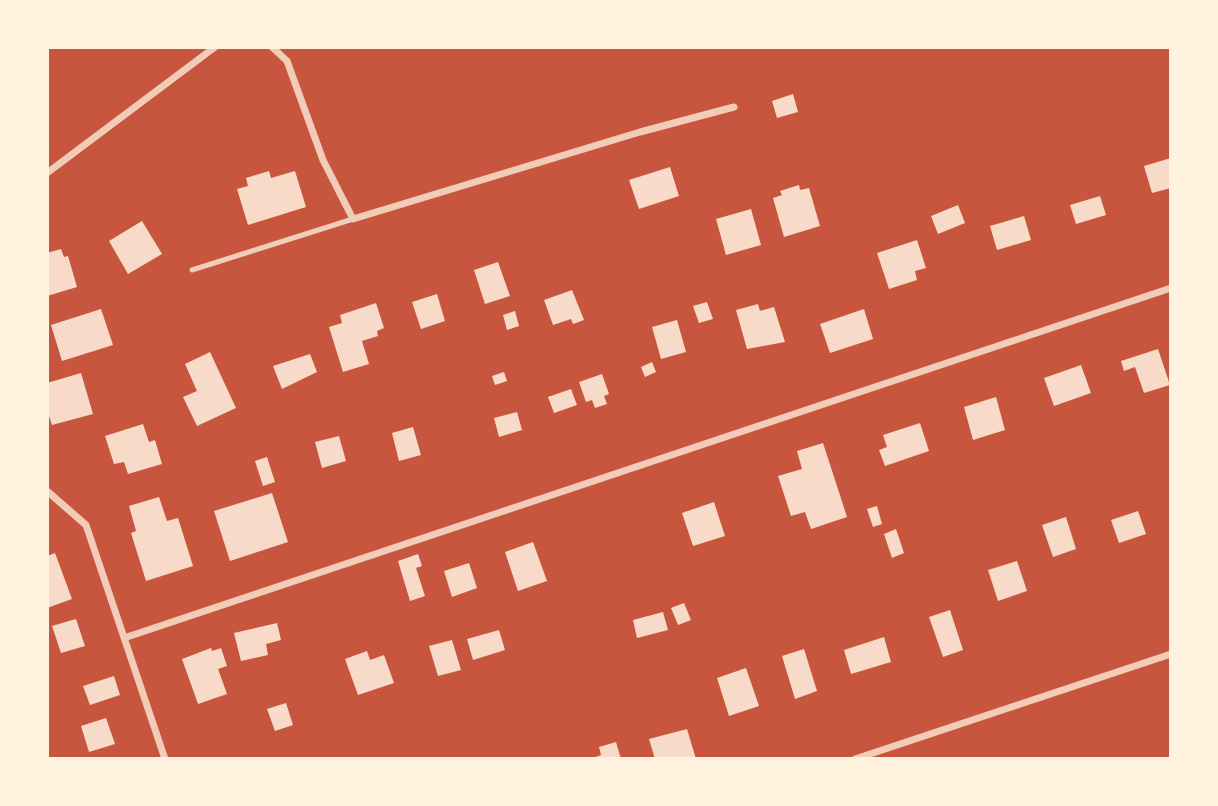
<!DOCTYPE html>
<html>
<head>
<meta charset="utf-8">
<style>
	body { margin:0 }
	#map { position:relative; width:1218px; height:806px; overflow:hidden; background:#c8553d; font-family:"Open Sans",sans-serif }
	canvas { display:block }
	.frame { position:absolute; inset:0; border:49px solid #fff3e0; pointer-events:none }
</style>
</head>
<body>
<div id="map">
<canvas width="1218" height="806"></canvas>
<div class="frame"></div>
</div>
<script>
const ctx = document.querySelector('canvas').getContext('2d');
ctx.lineJoin = 'round';
function fillPath(path, color) { ctx.fillStyle = color; ctx.fill(path, 'evenodd'); }
const poly = rows => new Path2D(rows.map(r => 'M' + r).join(''));
function trace(path, color, width, dash) { ctx.strokeStyle = color; ctx.lineWidth = width; ctx.lineCap = dash ? 'butt' : 'round'; ctx.setLineDash(dash || []); ctx.stroke(path); }
const building = poly([
	[793,94,798,112,777,118,772,101],
	[1171,158,1171,188,1152,193,1144,166],
	[670,167,679,196,639,209,629,180],
	[269,171,271,178,295,171,306,207,248,225,237,189,248,186,246,178],
	[799,185,800,190,809,188,820,226,784,237,773,198,782,195,780,191],
	[1100,196,1106,215,1076,224,1070,205],
	[958,205,965,223,938,234,931,216],
	[751,209,761,245,726,255,716,219],
	[1024,216,1031,240,997,250,990,226],
	[142,221,162,254,128,274,109,241],
	[917,240,926,268,915,271,917,280,889,289,877,253],
	[61,249,64,257,68,256,77,287,47,296,47,253],
	[498,262,510,296,485,304,474,270],
	[572,290,584,320,573,324,571,319,553,325,544,300],
	[437,294,445,321,421,329,412,302],
	[707,302,713,319,699,323,693,306],
	[376,303,384,328,377,331,378,336,362,341,369,364,343,372,329,327,342,323,340,315],
	[758,304,760,311,774,307,785,342,747,349,736,310],
	[101,309,113,345,62,361,51,325],
	[864,309,873,339,830,353,820,324],
	[515,311,519,326,507,330,503,315],
	[677,320,686,352,661,359,652,327],
	[1158,349,1170,385,1144,393,1135,367,1124,371,1121,361],
	[210,352,236,408,197,426,183,397,197,391,185,364],
	[310,354,317,372,282,389,273,366],
	[652,362,656,372,645,377,641,367],
	[1081,365,1091,393,1054,406,1044,378],
	[504,372,507,381,495,385,492,376],
	[81,373,93,414,52,425,47,410,47,383],
	[602,374,609,394,604,396,607,404,595,408,592,400,586,402,579,382],
	[571,389,577,405,554,413,548,397],
	[996,397,1005,430,973,440,964,407],
	[517,412,522,430,499,437,494,418],
	[920,423,929,451,885,466,879,450,887,447,883,435],
	[143,424,149,442,155,440,162,464,128,474,124,462,114,464,105,436],
	[413,427,421,455,399,461,392,433],
	[339,436,346,461,322,468,315,442],
	[823,443,847,517,811,529,805,512,791,516,778,476,802,469,797,451],
	[267,457,275,482,263,486,255,461],
	[272,493,288,542,230,561,214,511],
	[159,497,167,521,178,518,193,566,146,581,131,533,136,531,129,506],
	[714,502,725,536,693,546,682,513],
	[877,506,882,524,873,527,867,509],
	[1138,511,1146,534,1119,543,1111,520],
	[1066,517,1076,549,1053,557,1042,525],
	[896,529,904,553,892,558,884,534],
	[533,542,547,581,518,591,505,552],
	[55,553,72,599,47,608,47,556],
	[418,554,422,566,416,568,425,596,410,601,398,561],
	[1017,561,1027,591,998,601,988,570],
	[469,563,477,588,452,597,444,571],
	[684,603,691,620,678,625,671,608],
	[950,610,963,650,943,657,929,617],
	[663,612,668,630,637,638,633,620],
	[76,619,85,646,61,653,52,626],
	[277,623,281,640,266,644,268,655,241,661,234,633],
	[499,630,505,650,473,660,467,639],
	[884,637,891,662,851,674,844,650],
	[452,640,461,670,438,676,429,646],
	[211,648,212,651,221,648,227,666,218,669,227,694,198,704,182,659],
	[804,649,817,691,795,699,782,656],
	[367,651,370,660,384,655,394,683,358,695,345,659],
	[746,668,759,706,729,716,717,678],
	[114,676,120,695,90,705,83,686],
	[286,703,293,725,275,731,267,709],
	[106,718,115,744,89,752,81,726],
	[687,729,696,759,655,759,649,739],
	[616,742,621,759,590,759,601,755,599,747]
]);
const service = poly([
	[192,270,353,219]
]);
const minor = poly([
	[272,47,287,61,323,160,353,219,640,132,734,107],
	[47,173,215,47],
	[47,491,86,525,165,759],
	[124,638,1171,288],
	[855,759,1171,654]
]);
fillPath(building, '#f7dbc8');
trace(service, '#f1ccb7', 5);
trace(minor, '#f1ccb7', 7);
</script>
</body>
</html>
